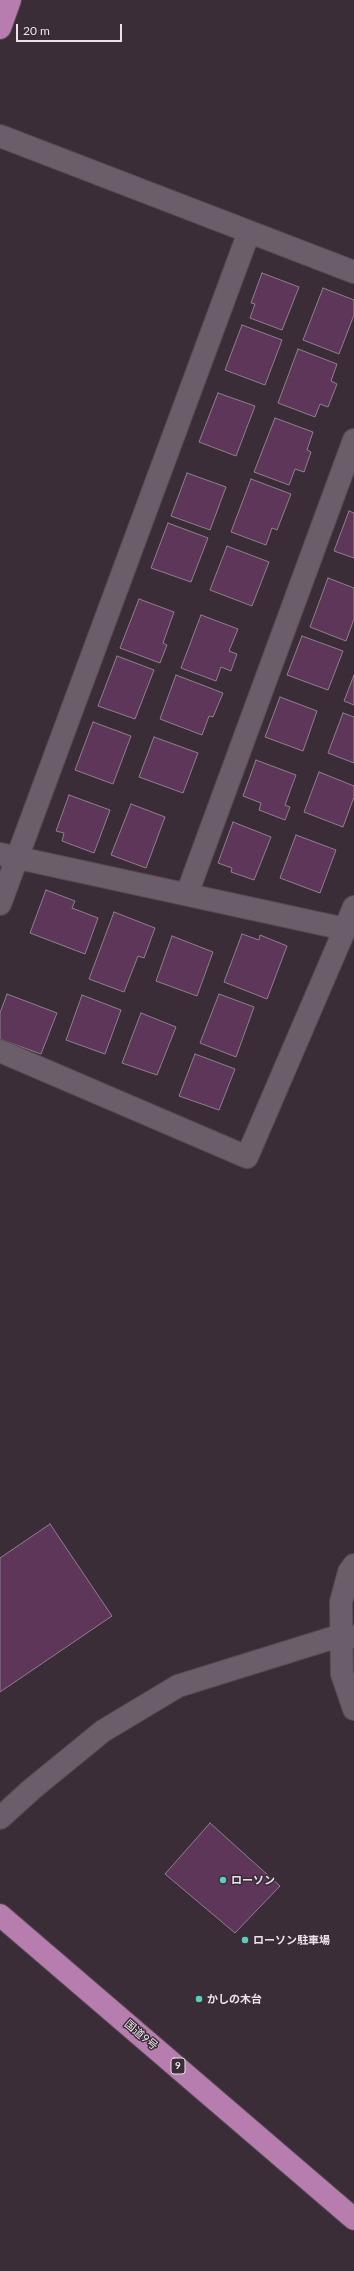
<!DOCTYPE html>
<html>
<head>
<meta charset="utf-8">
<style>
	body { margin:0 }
	#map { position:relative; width:354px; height:2271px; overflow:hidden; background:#3a2d38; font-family:Lato,sans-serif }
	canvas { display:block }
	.scale { position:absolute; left:16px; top:24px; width:106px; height:18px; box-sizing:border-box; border:2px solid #ebe2e9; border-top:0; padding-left:5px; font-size:12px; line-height:14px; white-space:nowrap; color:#ebe2e9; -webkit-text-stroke:3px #3a2d38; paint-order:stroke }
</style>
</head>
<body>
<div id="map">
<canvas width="354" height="2271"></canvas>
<div class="scale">20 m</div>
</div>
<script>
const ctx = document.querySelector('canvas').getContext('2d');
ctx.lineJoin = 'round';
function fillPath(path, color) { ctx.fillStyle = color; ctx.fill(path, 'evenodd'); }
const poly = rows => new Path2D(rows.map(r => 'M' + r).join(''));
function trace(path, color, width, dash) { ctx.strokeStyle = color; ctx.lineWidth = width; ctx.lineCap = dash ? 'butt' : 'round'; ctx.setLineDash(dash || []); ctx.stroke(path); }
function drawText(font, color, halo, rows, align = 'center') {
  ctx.font = font + ' Lato,"Noto Sans JP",sans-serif'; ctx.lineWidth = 3; ctx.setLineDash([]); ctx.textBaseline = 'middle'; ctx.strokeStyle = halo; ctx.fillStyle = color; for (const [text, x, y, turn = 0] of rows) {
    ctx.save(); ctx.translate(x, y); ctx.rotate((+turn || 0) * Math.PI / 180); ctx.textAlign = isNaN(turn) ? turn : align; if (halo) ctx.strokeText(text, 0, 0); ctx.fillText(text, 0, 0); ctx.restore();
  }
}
const building = poly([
	[262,273,299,287,282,330,250,318,255,304,251,303,262,273],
	[323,288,354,300,354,315,339,354,303,340,323,288],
	[242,325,282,340,265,385,225,370,242,325],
	[298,349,337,364,331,381,337,384,328,407,320,404,315,417,278,403,298,349],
	[218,393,255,406,236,456,199,442,218,393],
	[275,418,313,432,307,450,311,452,304,472,295,469,289,485,254,472,275,418],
	[187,473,226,487,210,530,171,516,187,473],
	[251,479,291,494,277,530,272,528,266,545,231,532,251,479],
	[349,511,354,513,354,558,334,551,349,511],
	[168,523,208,538,191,582,151,568,168,523],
	[227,546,269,562,252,606,210,590,227,546],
	[328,578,354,588,354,619,346,641,310,627,328,578],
	[139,599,174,612,163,643,167,645,160,663,120,648,139,599],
	[201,615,238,629,229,651,237,654,231,671,221,667,216,681,181,668,201,615],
	[302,636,343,651,328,690,287,675,302,636],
	[117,656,154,670,135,719,98,706,117,656],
	[176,675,223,693,213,717,209,716,202,735,160,719,176,675],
	[354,675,354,705,344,701,354,675],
	[280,697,317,711,303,751,265,737,280,697],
	[343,713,354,717,354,763,328,753,343,713],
	[93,722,131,736,113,784,75,770,93,722],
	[154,737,198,753,183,793,139,777,154,737],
	[256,760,296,775,285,805,290,807,285,820,259,810,261,803,243,796,256,760],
	[319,772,354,786,354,797,343,827,304,812,319,772],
	[69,795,110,810,94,853,62,841,64,833,56,831,69,795],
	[131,804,165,817,146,868,111,855,131,804],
	[233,822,271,837,254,880,231,872,232,868,218,863,233,822],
	[296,835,336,850,320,893,280,878,296,835],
	[46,890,75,901,72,908,98,918,85,954,30,933,46,890],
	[114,912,155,928,144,958,138,956,124,992,89,979,114,912],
	[242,934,259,940,260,935,287,946,267,999,224,982,242,934],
	[172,936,213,952,197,996,156,981,172,936],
	[7,994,57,1013,41,1054,0,1039,0,1013,7,994],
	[219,994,254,1007,236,1057,200,1043,219,994],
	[82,995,121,1010,105,1054,66,1040,82,995],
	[141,1013,176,1027,157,1075,122,1063,141,1013],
	[195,1054,235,1069,219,1110,179,1096,195,1054],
	[50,1524,112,1616,0,1692,0,1558,50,1524],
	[210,1823,280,1886,235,1933,165,1874,210,1823]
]);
const minor = poly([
	[0,136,354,272],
	[0,854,345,929,354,907],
	[187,894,354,440],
	[0,904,249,232],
	[0,1051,247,1157,345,929],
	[354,1565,349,1572,341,1602,342,1674,354,1709],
	[0,1818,32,1789,103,1731,178,1686,342,1635,354,1637]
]);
const highway = poly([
	[0,28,10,0],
	[0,1915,354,2219]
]);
const markers = [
	[223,1880,4,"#5bcebc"],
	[245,1940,4,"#5bcebc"],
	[199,1999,4,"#5bcebc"]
];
const shields = [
	[178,2066,14]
];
const shieldNames = [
	["9",178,2066]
];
const poiNames = [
	["ローソン",231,1880],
	["ローソン駐車場",253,1940],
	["かしの木台",207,1999]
];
const streetNames = [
	["国道9号",141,2035,40]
];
fillPath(building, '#5e3659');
trace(building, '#8e808c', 1);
trace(minor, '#564a54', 24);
trace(highway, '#564a54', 24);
trace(minor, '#6b5d69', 22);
trace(highway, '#b77daf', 22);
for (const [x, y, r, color] of markers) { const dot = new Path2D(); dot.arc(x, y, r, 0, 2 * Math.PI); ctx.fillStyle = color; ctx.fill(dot); trace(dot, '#3a2d38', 1.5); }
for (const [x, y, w] of shields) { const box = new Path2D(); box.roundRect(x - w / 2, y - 8, w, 16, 3); ctx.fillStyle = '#3a2d38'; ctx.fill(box); trace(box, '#ebe2e9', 1); }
drawText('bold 10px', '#ebe2e9', null, shieldNames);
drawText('bold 11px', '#ebe2e9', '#3a2d38', poiNames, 'left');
drawText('11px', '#ebe2e9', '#3a2d38', streetNames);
</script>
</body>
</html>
